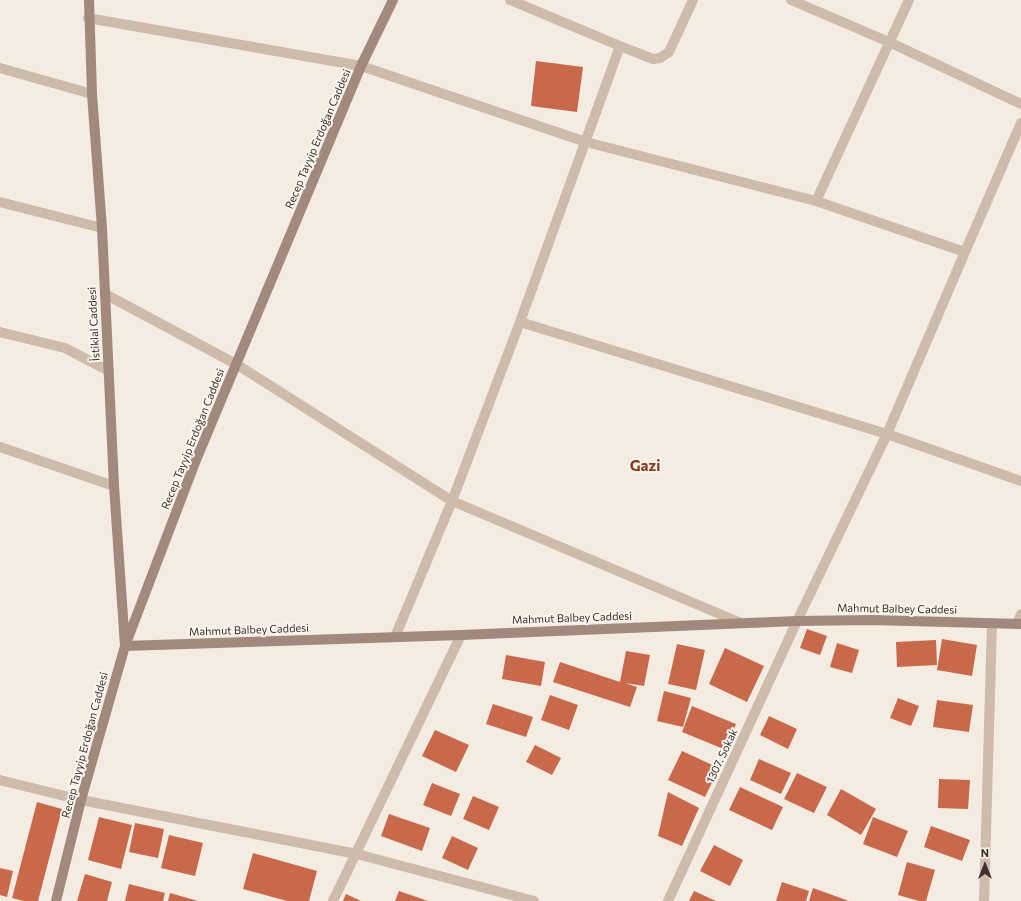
<!DOCTYPE html>
<html>
<head>
<meta charset="utf-8">
<style>
	body { margin:0 }
	#map { position:relative; width:1021px; height:901px; overflow:hidden; background:#f4ebe1; font-family:Commissioner,sans-serif }
	canvas { display:block }
	.north { position:absolute; left:965px; top:845px; width:40px; height:40px; -webkit-text-stroke:3px #fbf5ee; paint-order:stroke; rotate:0deg; font-size:11px; font-weight:700; line-height:16px; text-align:center; color:#3b302b }
	.north::after { content:''; display:block; margin:auto; width:14px; height:18px; background:#3b302b; clip-path:polygon(50% 0,100% 100%,50% 72%,0 100%) }
</style>
</head>
<body>
<div id="map">
<canvas width="1021" height="901"></canvas>
<div class="north">N</div>
</div>
<script>
const ctx = document.querySelector('canvas').getContext('2d');
ctx.lineJoin = 'round';
function fillPath(path, color) { ctx.fillStyle = color; ctx.fill(path, 'evenodd'); }
const poly = rows => new Path2D(rows.map(r => 'M' + r).join(''));
function trace(path, color, width, dash) { ctx.strokeStyle = color; ctx.lineWidth = width; ctx.lineCap = dash ? 'butt' : 'round'; ctx.setLineDash(dash || []); ctx.stroke(path); }
function drawText(font, color, halo, rows, align = 'center') {
  ctx.font = font + ' Commissioner,sans-serif'; ctx.lineWidth = 4; ctx.setLineDash([]); ctx.textBaseline = 'middle'; ctx.strokeStyle = halo; ctx.fillStyle = color; for (const [text, x, y, turn = 0] of rows) {
    ctx.save(); ctx.translate(x, y); ctx.rotate((+turn || 0) * Math.PI / 180); ctx.textAlign = isNaN(turn) ? turn : align; if (halo) ctx.strokeText(text, 0, 0); ctx.fillText(text, 0, 0); ctx.restore();
  }
}
const building = poly([
	[536,61,583,67,577,112,531,106],
	[807,629,827,636,820,655,800,648],
	[942,639,977,645,972,676,937,670],
	[936,640,937,665,897,667,896,642],
	[837,643,859,650,852,673,830,667],
	[677,644,705,650,696,690,668,684],
	[725,648,764,666,747,702,709,684],
	[626,651,650,655,644,686,625,683,637,687,630,707,553,682,560,662,620,682],
	[506,655,545,662,541,686,502,679],
	[664,691,691,698,683,727,657,721],
	[550,695,578,705,569,730,541,720],
	[898,698,919,706,911,726,890,718],
	[937,700,973,705,969,732,933,727],
	[493,704,533,717,526,737,486,724],
	[692,706,736,724,726,750,682,732],
	[769,716,797,729,788,749,760,735],
	[435,730,469,745,456,772,422,756],
	[535,745,561,758,552,775,526,762],
	[682,751,719,768,705,797,668,780],
	[759,759,791,773,781,794,750,780],
	[797,773,827,787,814,813,784,799],
	[939,779,970,780,968,809,938,808],
	[432,783,460,794,451,816,423,805],
	[740,787,783,807,772,830,729,810],
	[841,789,876,809,861,835,827,815],
	[668,792,699,808,682,846,658,836],
	[473,796,499,807,489,830,463,819],
	[37,802,62,809,38,901,24,901,12,898],
	[389,814,430,828,422,851,381,836],
	[99,817,132,825,121,869,88,860],
	[873,817,908,831,897,857,863,844],
	[135,823,164,829,158,858,129,852],
	[931,826,970,840,962,861,924,847],
	[169,835,203,843,195,876,161,868],
	[452,836,478,848,468,870,442,858],
	[714,845,743,860,730,886,700,871],
	[253,853,317,871,309,901,287,901,243,889],
	[907,862,935,870,926,901,919,901,898,895],
	[0,868,13,871,7,897,0,895],
	[85,874,112,882,107,901,77,901],
	[782,882,809,891,806,901,776,901],
	[129,884,165,893,163,901,125,901],
	[813,888,849,901,809,901],
	[399,891,428,901,395,901],
	[694,891,716,901,689,901],
	[170,893,198,901,168,901],
	[346,894,361,901,343,901]
]);
const street = poly([
	[510,0,620,46,653,59,660,58,669,52,693,0],
	[791,0,889,42,1021,104],
	[88,18,361,66,586,142,816,201,909,0],
	[0,68,92,94],
	[816,201,965,252,1021,123],
	[0,202,102,228],
	[105,294,236,364,452,501,520,322,620,46],
	[520,322,887,434,1021,481],
	[0,332,65,348,109,371],
	[0,447,114,486],
	[1017,624,1021,614],
	[395,637,452,501,741,623],
	[0,780,81,800,357,854,534,901],
	[333,901,461,635],
	[668,901,797,621,887,434,965,252],
	[984,901,992,623]
]);
const secondary = poly([
	[89,0,92,94,102,228,114,486,125,646,461,635,797,621,872,620,1021,624],
	[56,901,81,800,125,646,196,460,361,66,393,0]
]);
const streetNames = [
	["Recep Tayyip Erdoğan Caddesi",318,139,-67],
	["İstiklal Caddesi",94,324,-93],
	["Recep Tayyip Erdoğan Caddesi",193,439,-68],
	["Mahmut Balbey Caddesi",897,609,1],
	["Mahmut Balbey Caddesi",572,618,-2],
	["Mahmut Balbey Caddesi",249,630,-2],
	["Recep Tayyip Erdoğan Caddesi",85,745,-75],
	["1307. Sokak",722,756,-65]
];
const districtNames = [
	["Gazi",645,466]
];
fillPath(building, '#c8694b');
trace(street, '#cdbbac', 10);
trace(secondary, '#a18a7d', 10);
drawText('11px', '#3b302b', '#fbf5ee', streetNames);
drawText('bold 15px', '#8c3b22', '#fbf5ee', districtNames);
</script>
</body>
</html>
